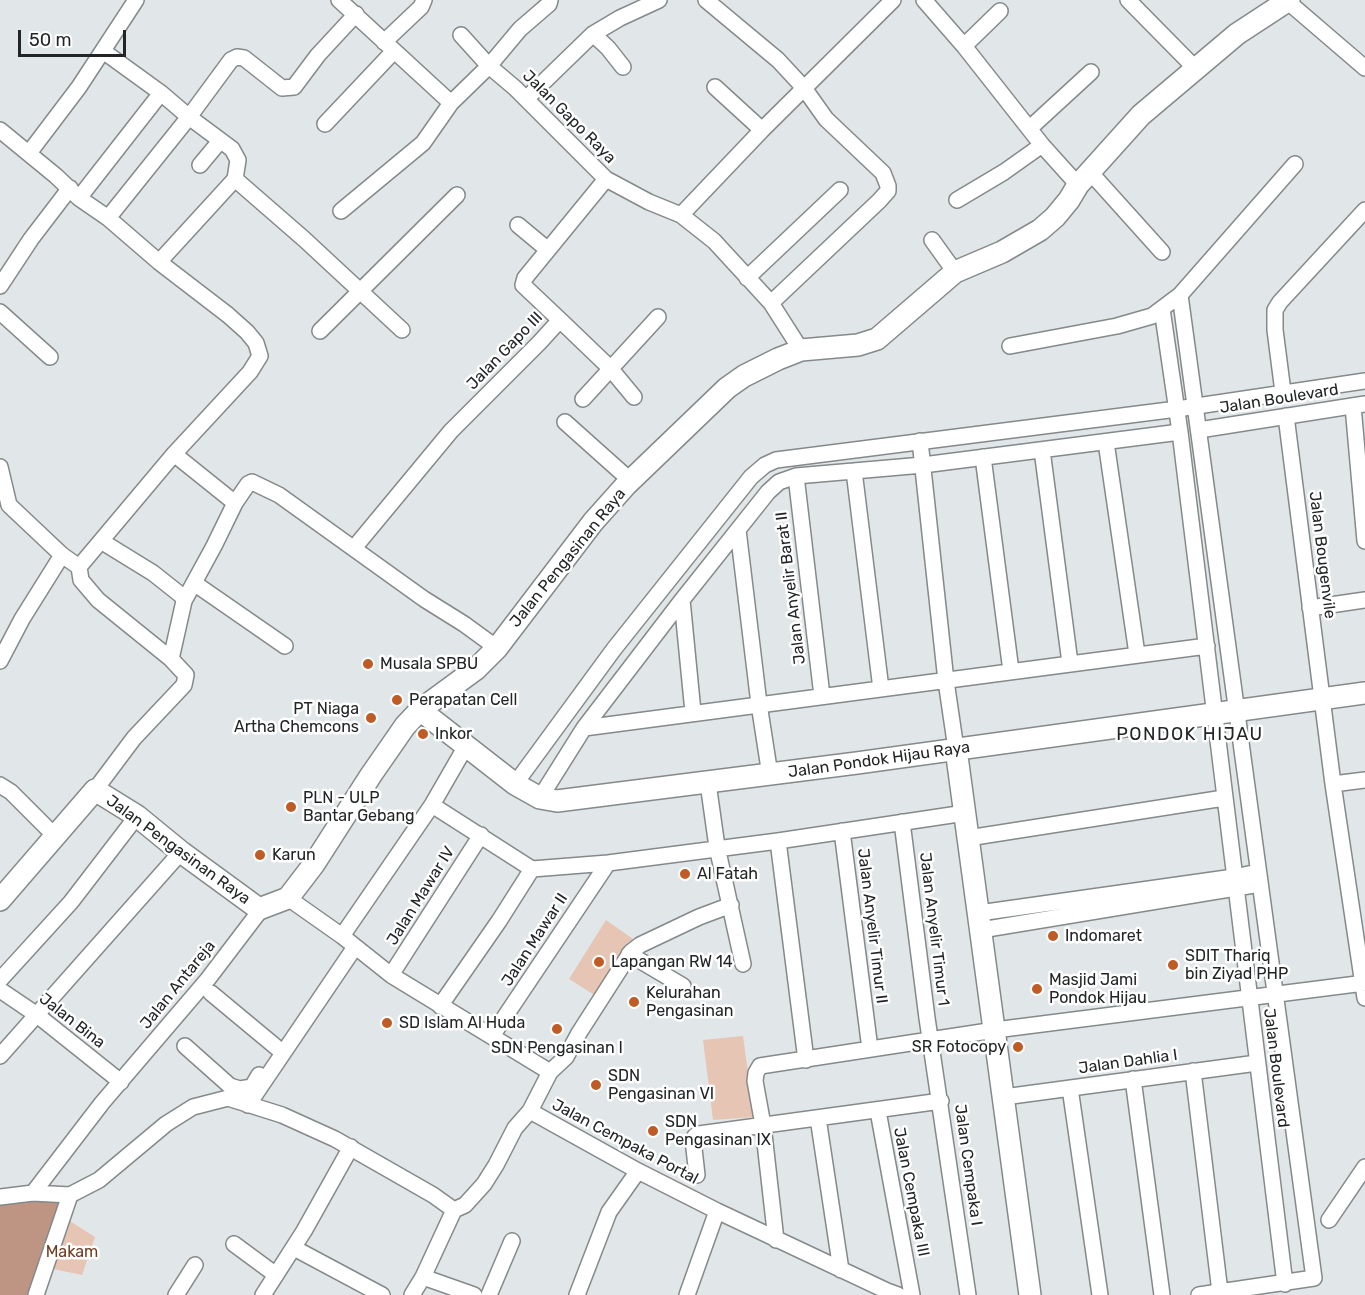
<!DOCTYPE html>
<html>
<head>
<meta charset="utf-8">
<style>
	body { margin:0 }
	#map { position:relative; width:1365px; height:1295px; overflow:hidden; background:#e1e6e8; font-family:Rubik,sans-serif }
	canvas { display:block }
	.scale { position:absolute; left:18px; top:30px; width:108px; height:27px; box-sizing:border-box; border:3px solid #222425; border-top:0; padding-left:8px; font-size:18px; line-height:21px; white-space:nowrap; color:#222425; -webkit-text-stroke:4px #fff; paint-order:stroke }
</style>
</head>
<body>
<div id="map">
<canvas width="1365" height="1295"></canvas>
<div class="scale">50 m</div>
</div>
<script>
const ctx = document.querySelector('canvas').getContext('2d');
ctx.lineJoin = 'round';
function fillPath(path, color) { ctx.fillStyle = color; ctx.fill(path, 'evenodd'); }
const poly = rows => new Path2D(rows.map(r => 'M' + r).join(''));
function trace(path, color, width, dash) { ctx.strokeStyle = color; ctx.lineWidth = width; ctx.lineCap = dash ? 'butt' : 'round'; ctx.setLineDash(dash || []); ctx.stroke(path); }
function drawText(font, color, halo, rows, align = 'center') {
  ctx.font = font + ' Rubik,sans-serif'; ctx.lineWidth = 5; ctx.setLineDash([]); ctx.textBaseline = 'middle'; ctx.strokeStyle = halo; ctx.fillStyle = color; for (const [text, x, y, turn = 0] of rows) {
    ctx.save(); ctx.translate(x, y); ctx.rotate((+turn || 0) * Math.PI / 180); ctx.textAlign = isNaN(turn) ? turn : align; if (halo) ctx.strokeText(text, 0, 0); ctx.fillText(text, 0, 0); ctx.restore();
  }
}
const green = poly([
	[606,920,633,939,596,996,569,979],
	[743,1036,754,1117,713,1120,703,1040],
	[65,1218,95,1237,82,1275,49,1268]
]);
const forest = poly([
	[70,1195,36,1295,0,1295,0,1197]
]);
const street = poly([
	[339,0,451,103,489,66,515,88,606,179,649,202,681,215,714,241,771,303,801,350],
	[706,0,778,60,804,88,826,119,883,173,888,186,888,191,879,201,771,303],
	[924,0,964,46,1042,145,1078,185],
	[1128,0,1195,68],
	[1287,1,1365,68],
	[593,34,608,48,623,67],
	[461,35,489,66,520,29,549,4,550,0],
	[384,42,421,7,424,0],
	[964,46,1000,11],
	[103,51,161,93,189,117,232,149,238,160,235,179,304,239,402,330],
	[715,87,762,130],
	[526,99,593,34,620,18,659,0],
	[325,124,394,51],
	[1030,128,1091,72],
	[0,130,56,176,79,198,108,218,159,262,228,315,247,332,256,343,260,356,250,372,174,454,79,567],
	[29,153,79,87,136,0],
	[200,165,220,141],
	[1090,172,1162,252],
	[79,198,161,93],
	[957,200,1004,172,1042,145],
	[341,211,423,143,451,103],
	[681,215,762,130,893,0],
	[108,218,189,117,231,60,237,57,244,58,282,88,294,87,318,55,356,14],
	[518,225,548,250],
	[932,240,955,272],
	[159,262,235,179],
	[747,278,840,190],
	[0,286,31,239,70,188],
	[1180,295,1314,1278,1199,1295],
	[1162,309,1180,432,1285,1284],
	[0,312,50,357],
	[560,320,610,368,634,397],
	[320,331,457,195],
	[1010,346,1117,326,1152,316,1180,295,1295,164],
	[1283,392,1275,330,1275,310,1280,302,1365,210],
	[583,399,658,317],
	[1353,406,1365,541],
	[1286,416,1333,784,1365,998],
	[565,422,631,481],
	[1199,430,1365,404],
	[920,441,946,681,956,749],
	[1106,442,1137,654],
	[1042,450,1070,663],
	[174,454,235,503],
	[983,457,1011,671],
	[0,467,9,505,62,555,79,567,81,580,98,600,171,659,186,675,184,685,134,738,95,790],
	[854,471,881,689],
	[796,476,822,696],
	[738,530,759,704,770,775],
	[101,541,153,573,182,596,184,601,171,659],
	[354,548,451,431,539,343,560,320,523,285,525,278,606,179],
	[194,583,285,646],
	[682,600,693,712],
	[184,601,214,546,235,503,248,484,252,482,279,495,424,599,464,624,497,648],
	[1310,608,1365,600],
	[0,661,22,619,62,555],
	[584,728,1207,646],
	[708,783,717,847,743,964],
	[515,784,614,649,751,477,765,465,776,460,1177,409,1365,381],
	[1333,784,1365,780],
	[0,785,11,792,55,836],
	[540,798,584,728,682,600,768,492,779,482,796,476,923,465,1180,432],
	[432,805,532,869,608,863,778,841,965,813],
	[902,822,927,1018,968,1295],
	[842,831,870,1049],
	[968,838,1224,798],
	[778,841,806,1060],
	[979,913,1234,877,1258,872],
	[981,930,1260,884],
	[342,936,432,805,466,746],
	[629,954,683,986],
	[391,975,481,835],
	[0,980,71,902,137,816],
	[0,990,37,1015,121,1082],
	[211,993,282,1052],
	[440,1006,499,921,532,869],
	[492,1036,608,863],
	[185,1046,230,1086,240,1089,252,1087,259,1075],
	[0,1056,181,852],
	[1193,1071,1220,1292],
	[550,1072,566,1057,579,1033,631,952,640,945,699,917,731,905],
	[1133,1079,1162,1295],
	[1070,1088,1100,1295],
	[1004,1097,1257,1063],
	[248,1105,355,947],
	[530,1111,638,1171,717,1211,887,1291,898,1295],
	[878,1111,912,1295],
	[818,1118,841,1270],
	[697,1175,693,1140,695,1136,699,1134,941,1101],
	[33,1193,102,1103,208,979,259,912,259,909],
	[0,1197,33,1193,70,1195,99,1180,166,1124,193,1107,228,1098,282,1115,335,1139,433,1195,454,1210,465,1205,484,1184,496,1165,515,1128,530,1111,550,1072,391,975,342,936,288,898],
	[1329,1220,1365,1167],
	[776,1240,763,1125,755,1081,756,1073,760,1066,995,1030,1365,983],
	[234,1244,276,1275],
	[294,1248,382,1295],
	[423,1277,474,1295],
	[36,1295,70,1195],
	[176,1295,195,1265],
	[263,1295,304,1231,351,1147],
	[412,1295,423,1277,454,1210],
	[489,1295,512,1241],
	[577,1295,609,1212,638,1171],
	[687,1295,717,1211]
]);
const secondary = poly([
	[420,710,515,784,540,798,557,801,857,763,1365,693],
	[956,749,1030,1295],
	[0,900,95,790,137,816,181,852,259,909,288,898,314,864,371,775,405,726,420,710,476,669,497,648,593,522,626,485,727,388,744,376,778,359,801,350,858,345,877,339,955,272,1002,252,1040,230,1055,217,1069,200,1078,185,1141,115,1237,34,1289,0]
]);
const markers = [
	[368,664,6,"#bf5b25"],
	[397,700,6,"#bf5b25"],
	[371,718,6,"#bf5b25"],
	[423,734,6,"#bf5b25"],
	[291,807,6,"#bf5b25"],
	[260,855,6,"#bf5b25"],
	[685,874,6,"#bf5b25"],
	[1053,936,6,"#bf5b25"],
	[599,962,6,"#bf5b25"],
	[1173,965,6,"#bf5b25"],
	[1037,989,6,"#bf5b25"],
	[634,1002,6,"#bf5b25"],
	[387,1023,6,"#bf5b25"],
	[557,1029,6,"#bf5b25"],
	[1018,1047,6,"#bf5b25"],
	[596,1085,6,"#bf5b25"],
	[653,1131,6,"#bf5b25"]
];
const streetNames = [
	["Jalan Gapo Raya",569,117,45],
	["Jalan Gapo III",505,351,-46],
	["Jalan Boulevard",1279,399,-9],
	["Jalan Bougenvile",1322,555,83],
	["Jalan Pengasinan Raya",568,558,-51],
	["Jalan Anyelir Barat II",791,588,-97],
	["Jalan Pondok Hijau Raya",879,760,-8],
	["Jalan Pengasinan Raya",178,850,36],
	["Jalan Mawar IV",421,896,-58],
	["Jalan Anyelir Timur II",872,926,83],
	["Jalan Anyelir Timur 1",934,929,83],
	["Jalan Mawar II",535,940,-57],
	["Jalan Antareja",178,985,-51],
	["Jalan Bina",72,1021,38],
	["Jalan Dahlia I",1128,1062,-8],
	["Jalan Boulevard",1276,1068,83],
	["Jalan Cempaka Portal",625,1142,28],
	["Jalan Cempaka I",968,1165,82],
	["Jalan Cempaka III",911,1192,79]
];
const poiNames = [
	["Musala SPBU",380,664],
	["Perapatan Cell",409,700],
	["PT Niaga",359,709,"right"],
	["Artha Chemcons",359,727,"right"],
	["Inkor",435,734],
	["PLN - ULP",303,798],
	["Bantar Gebang",303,816],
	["Karun",272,855],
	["Al Fatah",697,874],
	["Indomaret",1065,936],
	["SDIT Thariq",1185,956],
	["bin Ziyad PHP",1185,974],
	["Lapangan RW 14",611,962],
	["Masjid Jami",1049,980],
	["Pondok Hijau",1049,998],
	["Kelurahan",646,993],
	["Pengasinan",646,1011],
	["SD Islam Al Huda",399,1023],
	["SR Fotocopy",1006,1047,"right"],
	["SDN Pengasinan I",557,1048,"center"],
	["SDN",608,1076],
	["Pengasinan VI",608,1094],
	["SDN",665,1122],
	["Pengasinan IX",665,1140]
];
const parkNames = [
	["Makam",72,1252]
];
const neighbourhoodNames = [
	["PONDOK HIJAU",1190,735]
];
fillPath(green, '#e7c5b5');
fillPath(forest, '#be9583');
trace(street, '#84898a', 18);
trace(secondary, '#84898a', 24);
trace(street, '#fff', 15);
trace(secondary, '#fff', 21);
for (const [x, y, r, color] of markers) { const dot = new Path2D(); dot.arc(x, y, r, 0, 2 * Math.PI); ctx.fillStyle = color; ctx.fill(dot); trace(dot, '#fff', 2); }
drawText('16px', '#222425', '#fff', streetNames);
drawText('16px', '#222425', '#fff', poiNames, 'left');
drawText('16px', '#713a20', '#fff', parkNames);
ctx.letterSpacing = '1.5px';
drawText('18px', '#222425', '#fff', neighbourhoodNames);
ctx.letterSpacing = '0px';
</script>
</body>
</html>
